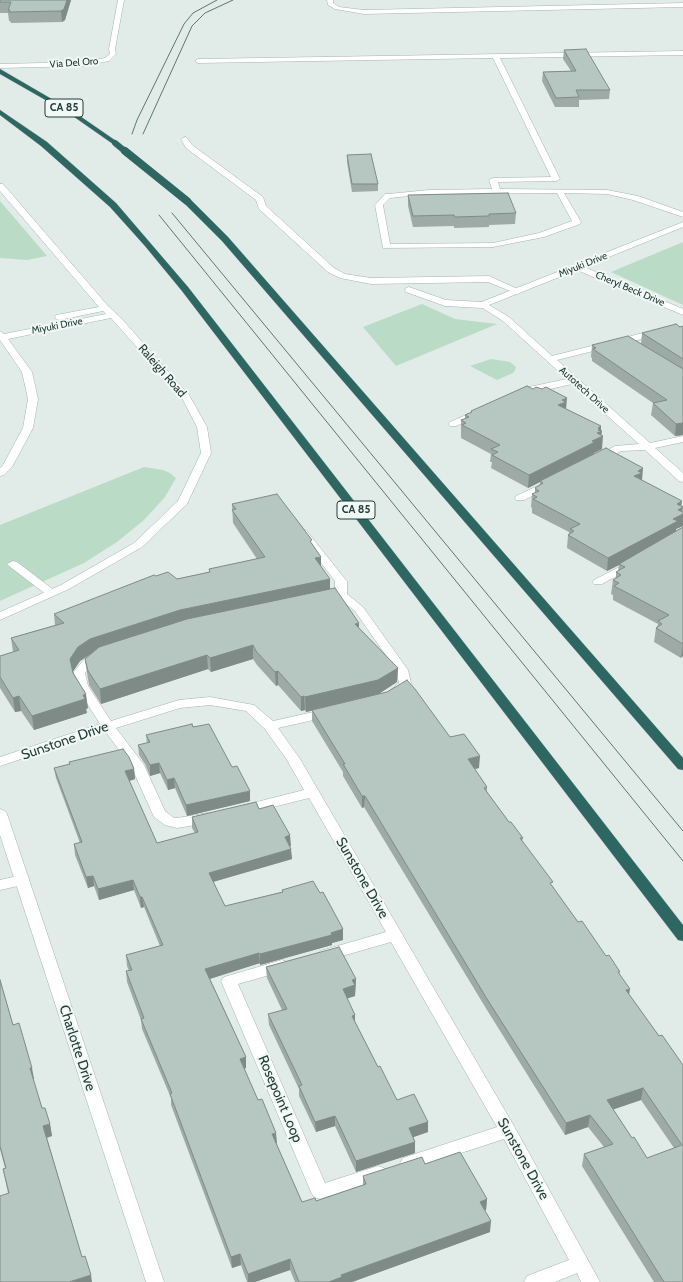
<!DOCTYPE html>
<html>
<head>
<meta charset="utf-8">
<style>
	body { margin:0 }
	canvas { display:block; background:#e1ebe8 }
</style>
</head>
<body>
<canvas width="683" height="1282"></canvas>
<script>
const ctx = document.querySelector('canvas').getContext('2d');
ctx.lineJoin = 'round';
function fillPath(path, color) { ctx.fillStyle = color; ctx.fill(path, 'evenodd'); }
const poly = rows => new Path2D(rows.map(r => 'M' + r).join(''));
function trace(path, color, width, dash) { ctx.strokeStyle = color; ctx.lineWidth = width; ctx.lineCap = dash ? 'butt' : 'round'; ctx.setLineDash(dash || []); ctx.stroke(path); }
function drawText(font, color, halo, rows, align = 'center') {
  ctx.font = font + ' Cabin,sans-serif'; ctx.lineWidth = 4; ctx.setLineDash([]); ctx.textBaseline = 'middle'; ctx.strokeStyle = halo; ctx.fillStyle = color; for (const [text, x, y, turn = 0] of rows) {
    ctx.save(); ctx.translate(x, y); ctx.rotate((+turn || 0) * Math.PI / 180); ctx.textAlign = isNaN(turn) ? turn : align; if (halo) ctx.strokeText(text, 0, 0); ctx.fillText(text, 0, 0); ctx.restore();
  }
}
const green = poly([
	[0,201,47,256,27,260,0,258],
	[683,242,683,305,611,272],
	[422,304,455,319,497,324,396,366,363,327],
	[491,359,510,362,516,367,515,370,513,373,497,380,470,366],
	[144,467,163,470,170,473,176,478,165,497,144,520,117,542,84,563,0,601,0,525]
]);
const lane = poly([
	[327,0,333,0,333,3,339,7,364,10,683,3,683,7,364,14,335,9,328,5,327,0],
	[683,51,683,55,500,58,560,179,556,181,498,182,500,189,607,190,638,196,683,212,683,217,633,200,607,194,564,193,581,222,580,224,544,237,493,247,383,248,375,205,385,194,388,194,429,190,492,189,489,180,493,178,551,177,493,58,198,63,195,61,198,59,683,51],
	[557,193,572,221,539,233,493,243,390,244,383,205,390,198,429,194,557,193],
	[185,137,187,138,192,145,263,197,266,206,334,268,345,274,371,278,489,276,522,291,518,294,515,293,488,282,371,284,340,278,328,272,259,209,256,200,186,148,181,139,185,137],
	[409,287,446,300,482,302,486,305,482,308,445,306,406,292,405,290,406,288,409,287],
	[13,561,17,562,55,591,57,593,55,595,47,595,9,566,7,564,13,561]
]);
const street = poly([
	[683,222,683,227,584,267,683,309,683,315,577,270,489,305,509,317,552,356,647,332,650,333,651,335,650,337,557,360,650,443,683,436,683,442,655,448,683,473,683,482,679,481,645,450,621,451,602,461,594,461,593,459,594,457,615,446,639,444,572,384,524,395,521,394,519,392,521,390,529,387,567,379,503,321,478,305,479,303,683,222],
	[480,409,483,410,485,412,483,414,456,426,450,426,448,424,450,422,480,409],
	[550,480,554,481,555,483,554,485,524,500,516,500,515,498,516,496,550,480],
	[302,529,306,530,345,579,347,581,347,594,363,607,408,670,411,683,405,691,394,696,390,695,388,692,399,683,396,670,355,611,335,595,335,581,297,532,302,529],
	[631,561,635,562,637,564,635,566,602,584,594,584,592,582,594,580,631,561],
	[99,652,103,653,105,656,103,659,94,663,85,673,88,686,111,721,179,700,210,697,254,705,273,721,327,709,331,710,333,713,331,716,278,728,300,759,514,1126,600,1282,581,1282,577,1273,555,1282,524,1282,527,1276,569,1260,504,1139,409,1170,403,1168,400,1163,403,1158,497,1127,391,942,325,961,320,959,317,955,320,951,386,932,309,798,242,815,237,813,235,810,237,807,304,790,287,760,265,729,246,711,210,705,180,708,116,728,144,765,165,811,174,818,177,818,208,813,213,815,215,818,213,821,208,823,177,828,165,825,154,817,131,766,105,731,0,766,0,757,100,724,76,686,73,673,86,657,99,652],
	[22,875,27,876,29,880,27,884,0,890,0,880,22,875],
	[282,960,287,962,290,966,287,970,238,984,325,1183,378,1166,384,1168,387,1173,384,1178,320,1199,314,1197,311,1192,221,981,224,977,282,960]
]);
const secondary = poly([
	[118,0,124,0,115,49,116,54,109,61,83,66,0,68,0,64,83,62,105,58,110,54,109,49,118,0],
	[0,184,3,184,108,306,121,318,189,395,207,427,211,453,187,504,142,547,69,589,0,620,0,612,61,585,134,543,178,501,201,453,197,427,182,398,111,318,8,339,32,372,38,399,33,428,12,467,4,475,0,476,0,468,3,465,23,428,28,399,22,372,0,340,0,331,4,334,106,314,103,311,59,320,56,319,55,317,56,315,99,307,0,191,0,184],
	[0,809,5,811,7,814,164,1282,146,1282,0,835,0,809]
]);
const highway = poly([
	[0,69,74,112,119,143,115,145,113,144,70,114,0,74,0,69],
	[0,110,47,142,116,203,188,287,683,925,683,941,678,940,182,291,145,246,110,207,41,146,0,115,0,110],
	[184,199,190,199,228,237,683,758,683,770,678,769,222,241,184,203,184,199]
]);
const tram = poly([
	[132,134,137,120,184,24,193,13,217,0],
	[143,134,192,26,205,13,233,0],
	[172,213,683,831],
	[159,215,683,861]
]);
const highwayBridgeFar1 = poly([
	[115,143,126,152]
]);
const highwayBridge = poly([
	[125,151,187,201]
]);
const wall = poly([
	[0,0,71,0,65,20,62,22,11,23,10,21,9,21,8,13,0,13],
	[564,50,610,90,609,99,579,100,579,107,555,107,542,81,543,72,571,71,563,59],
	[347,155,378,184,378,191,352,192,347,162],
	[408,195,516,213,515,224,489,225,489,227,454,228,454,226,413,227,408,206],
	[683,326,683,435,675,436,651,415,653,403,592,361,592,358,591,357,592,345,641,344,642,333],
	[566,410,601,426,601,431,602,449,594,453,593,454,642,480,681,506,682,512,683,526,676,529,676,531,683,527,683,656,681,658,654,642,656,628,657,627,658,624,613,600,613,595,611,594,613,580,616,578,616,572,618,571,619,565,607,571,567,548,568,535,569,534,569,532,532,513,532,508,531,507,532,494,535,493,535,488,540,485,540,482,528,488,491,468,492,462,490,462,491,454,461,438,461,420,465,419,465,415,471,412,471,411],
	[232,504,312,545,330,589,359,628,398,668,397,682,377,695,450,737,479,768,474,769,487,787,487,792,509,822,523,838,522,841,552,886,578,922,620,975,629,995,659,1036,683,1065,683,1282,654,1282,582,1166,584,1154,604,1147,588,1127,565,1135,487,1010,364,807,362,808,343,776,343,772,312,721,312,710,339,704,306,712,305,710,301,711,278,685,276,686,257,665,253,659,211,672,208,669,101,704,89,685,87,673,85,659,94,652,92,653,80,661,73,671,88,708,86,709,87,713,34,730,21,711,15,712,0,688,0,656,13,652,11,638,55,625,54,614,156,576,177,579,209,572,209,569,257,559,233,523],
	[641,1100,674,1148,647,1158,632,1138,613,1109],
	[193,727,250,801,187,816,175,788,168,790,160,773,150,776,145,764,139,755,138,745,147,743,146,735],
	[69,762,134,769,135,779,129,781,157,843,195,833,192,828,192,817,259,809,291,846,290,846,292,859,213,882,225,906,282,892,282,890,343,940,332,943,332,945,260,965,260,963,210,979,246,1057,246,1068,244,1069,277,1143,276,1143,302,1202,316,1201,363,1185,363,1176,425,1164,487,1199,486,1210,485,1210,490,1232,352,1282,295,1282,290,1270,255,1282,247,1282,241,1265,232,1268,171,1105,171,1098,142,1029,141,1020,127,982,126,971,129,971,127,966,126,955,160,946,144,907,141,908,134,890,99,900,94,886,88,888,75,855,74,844,80,843,56,778,54,768,69,765],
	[266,967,356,979,355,996,347,998,355,1022,378,1067,397,1100,428,1122,428,1132,413,1137,415,1142,415,1153,356,1172,335,1126,316,1132,299,1096,299,1089,269,1025,268,1014,282,1010,267,978],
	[0,980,13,1025,34,1079,33,1080,42,1108,50,1124,52,1136,47,1138,82,1257,8,1193,3,1169,5,1168,0,1149]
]);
const shadedWall = poly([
	[67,0,71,0,65,20,62,22,61,11],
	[567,398,566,410,558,405,562,400],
	[683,423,683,435,675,436,676,424],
	[601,426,601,432,602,431,601,437,603,436,602,449,594,453,593,455,540,481,540,482,528,488,529,475,592,441,598,428],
	[643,468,642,481,634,476,638,471],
	[682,501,681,508,683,507,682,514,683,514,683,526,676,529,676,534,619,564,619,565,607,571,608,558,673,519,677,504],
	[321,557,321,570,315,558],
	[330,579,330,593,181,624,92,653,80,661,72,673,70,659,78,647,90,639,180,610],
	[359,623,359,637,355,624],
	[683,644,683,656,681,658],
	[253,645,253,659,211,672,210,658],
	[207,655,208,669,101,704,100,689],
	[398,668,397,682,377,695,306,712,305,697],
	[278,671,278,685,276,686,275,672],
	[86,694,88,708,86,709,87,713,34,730,32,716],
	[19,696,21,711,15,712,13,698],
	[304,696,305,710,301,711,301,697],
	[480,756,479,768,467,771,468,759],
	[159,763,160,773,150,776,150,765],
	[134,769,135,779,126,782,125,771],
	[174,778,175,788,168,790,167,780],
	[250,791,250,801,187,816,186,805],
	[362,796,365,796,364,807,362,808],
	[290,835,291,846,285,847,285,837],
	[291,849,292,859,209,883,209,873],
	[93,876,94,886,88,888,86,877],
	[133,880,134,890,99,900,98,889],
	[140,897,142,897,144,907,141,908],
	[343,929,343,940,332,943,332,945,260,965,260,954],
	[259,953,260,963,206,980,205,969],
	[356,979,355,996,343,1000,343,989,352,980],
	[630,989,628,1001,626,990],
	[355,1015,355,1025,352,1016],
	[246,1057,246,1068,241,1070,240,1059],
	[30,1068,32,1068,34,1079,32,1080],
	[643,1088,641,1100,606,1112,607,1100],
	[590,1115,588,1127,565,1135,566,1123],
	[335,1116,335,1126,316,1132,315,1122],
	[428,1122,428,1132,408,1139,409,1128],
	[50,1124,52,1136,45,1138,43,1126],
	[276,1133,277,1143,272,1145,272,1134],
	[415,1142,415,1153,356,1172,356,1161],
	[487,1199,486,1210,479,1213,480,1202],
	[491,1221,490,1232,352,1282,329,1282,341,1275],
	[240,1254,241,1265,232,1268,231,1257],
	[290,1259,290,1270,255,1282,248,1282,248,1274],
	[91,1275,92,1282,69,1282]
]);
const building = poly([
	[0,0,67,0,64,9,61,11,9,12,10,10,8,10,11,2,0,2,0,0],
	[586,49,610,90,576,90,579,97,556,98,543,72,576,71,564,50,586,49],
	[371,154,378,184,352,184,347,155,371,154],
	[508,193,516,213,489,214,489,216,455,217,454,215,413,216,408,195,508,193],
	[676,324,680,327,683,326,683,359,642,333,676,324],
	[628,336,683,369,683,423,676,424,653,403,667,400,593,349,596,348,592,345,628,336],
	[527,386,533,389,536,387,542,389,546,387,567,398,562,400,566,402,558,405,601,426,598,428,601,429,598,430,602,431,597,433,603,436,592,441,595,442,529,475,492,455,498,452,491,449,500,445,462,425,466,423,461,420,469,417,465,415,472,412,471,411,527,386],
	[606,448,643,468,638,471,642,473,634,476,682,501,677,504,683,507,678,510,683,512,683,514,673,519,678,521,608,558,568,535,574,531,570,529,580,524,533,499,537,497,532,494,539,491,535,488,543,483,540,481,606,448],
	[277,494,312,540,310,541,321,557,315,558,330,579,180,610,90,639,78,647,70,659,73,673,86,694,83,695,85,699,32,716,19,696,13,698,0,677,0,656,19,650,11,638,64,623,54,614,154,575,156,576,168,572,177,579,210,572,209,569,265,557,232,510,236,509,232,504,277,494],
	[683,527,683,644,656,628,662,624,658,621,669,615,614,586,619,583,613,580,621,575,616,572,625,567,619,564,683,527],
	[335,588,359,623,355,624,398,668,378,680,305,697,304,696,301,697,278,671,275,672,256,651,253,645,210,658,207,655,100,689,88,671,85,659,99,647,187,619,335,588],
	[407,680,415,689,450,737,464,734,480,756,468,759,487,787,484,788,509,822,511,822,523,838,520,838,553,882,550,883,578,922,582,921,606,956,609,955,620,972,618,972,630,989,626,990,659,1036,662,1035,683,1065,683,1282,664,1282,584,1154,613,1144,590,1115,566,1123,487,999,365,796,362,796,343,764,345,764,312,710,387,692,407,680],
	[643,1088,682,1145,647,1158,634,1137,632,1138,607,1100,643,1088],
	[192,724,193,727,209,724,232,767,237,766,250,791,186,805,174,778,167,780,159,763,150,765,144,754,138,745,150,742,146,735,192,724],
	[123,749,129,757,134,769,125,771,157,843,198,832,192,817,256,802,259,809,273,805,290,835,285,837,291,849,209,873,225,906,283,892,282,890,313,881,320,893,323,892,343,929,331,933,332,935,260,954,259,953,205,969,246,1057,240,1059,258,1100,262,1099,276,1133,272,1134,302,1202,315,1198,316,1201,366,1184,363,1176,422,1157,425,1164,460,1152,487,1199,480,1202,491,1221,341,1275,342,1277,329,1282,299,1282,290,1259,248,1274,240,1254,231,1257,170,1094,172,1093,141,1019,144,1018,126,971,132,970,126,955,163,945,142,897,140,897,133,880,98,889,93,876,86,877,74,844,82,842,54,768,70,764,69,762,123,749],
	[339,947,356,979,352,980,355,985,343,989,355,1015,352,1016,378,1067,380,1066,397,1100,414,1094,428,1122,409,1128,415,1142,356,1161,335,1116,315,1122,299,1086,302,1085,268,1014,287,1009,266,967,339,947],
	[0,980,13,1025,19,1023,32,1068,30,1068,42,1108,45,1108,50,1124,43,1126,82,1257,85,1256,91,1275,69,1282,0,1282,0,1196,9,1193,3,1169,6,1168,0,1146,0,980]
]);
const farStreetnames = [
	["Via Del Oro",74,63,-4],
	["Miyuki Drive",583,265,-22],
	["Cheryl Beck Drive",630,289,23],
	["Miyuki Drive",57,326,-11],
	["Autotech Drive",584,390,42]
];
const shields = [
	[64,108,38],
	[356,510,38]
];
const shieldNames = [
	["CA 85",64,108],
	["CA 85",356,510]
];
const streetNames = [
	["Raleigh Road",162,371,49]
];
const nearStreetnames = [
	["Sunstone Drive",65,741,-19],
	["Sunstone Drive",362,878,60],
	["Charlotte Drive",77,1048,72],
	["Rosepoint Loop",280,1099,67],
	["Sunstone Drive",523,1159,61]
];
fillPath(green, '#badcc7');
trace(lane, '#a4b3af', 1);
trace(street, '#a4b3af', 1);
trace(secondary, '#a0b7b1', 1);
trace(highway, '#c1c8c7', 1);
fillPath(lane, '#fff');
fillPath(street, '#fff');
fillPath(secondary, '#fff');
fillPath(highway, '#2e6762');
trace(tram, '#5c7773', 1);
trace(highwayBridgeFar1, '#c1c8c7', 7, []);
trace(highwayBridge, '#c1c8c7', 8, []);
trace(highwayBridgeFar1, '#2e6762', 6);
trace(highwayBridge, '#2e6762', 8);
fillPath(wall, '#9daaa6');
fillPath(shadedWall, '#7f8b87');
fillPath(building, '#b6c6c1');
trace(building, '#7f8b87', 1);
drawText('10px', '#223c37', '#f1f8f5', farStreetnames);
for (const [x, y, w] of shields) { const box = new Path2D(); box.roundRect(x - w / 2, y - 9, w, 18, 3); ctx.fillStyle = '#f1f8f5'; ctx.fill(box); trace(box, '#223c37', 1); }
drawText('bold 11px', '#223c37', null, shieldNames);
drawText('12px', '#223c37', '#f1f8f5', streetNames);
drawText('14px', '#223c37', '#f1f8f5', nearStreetnames);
</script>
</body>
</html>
